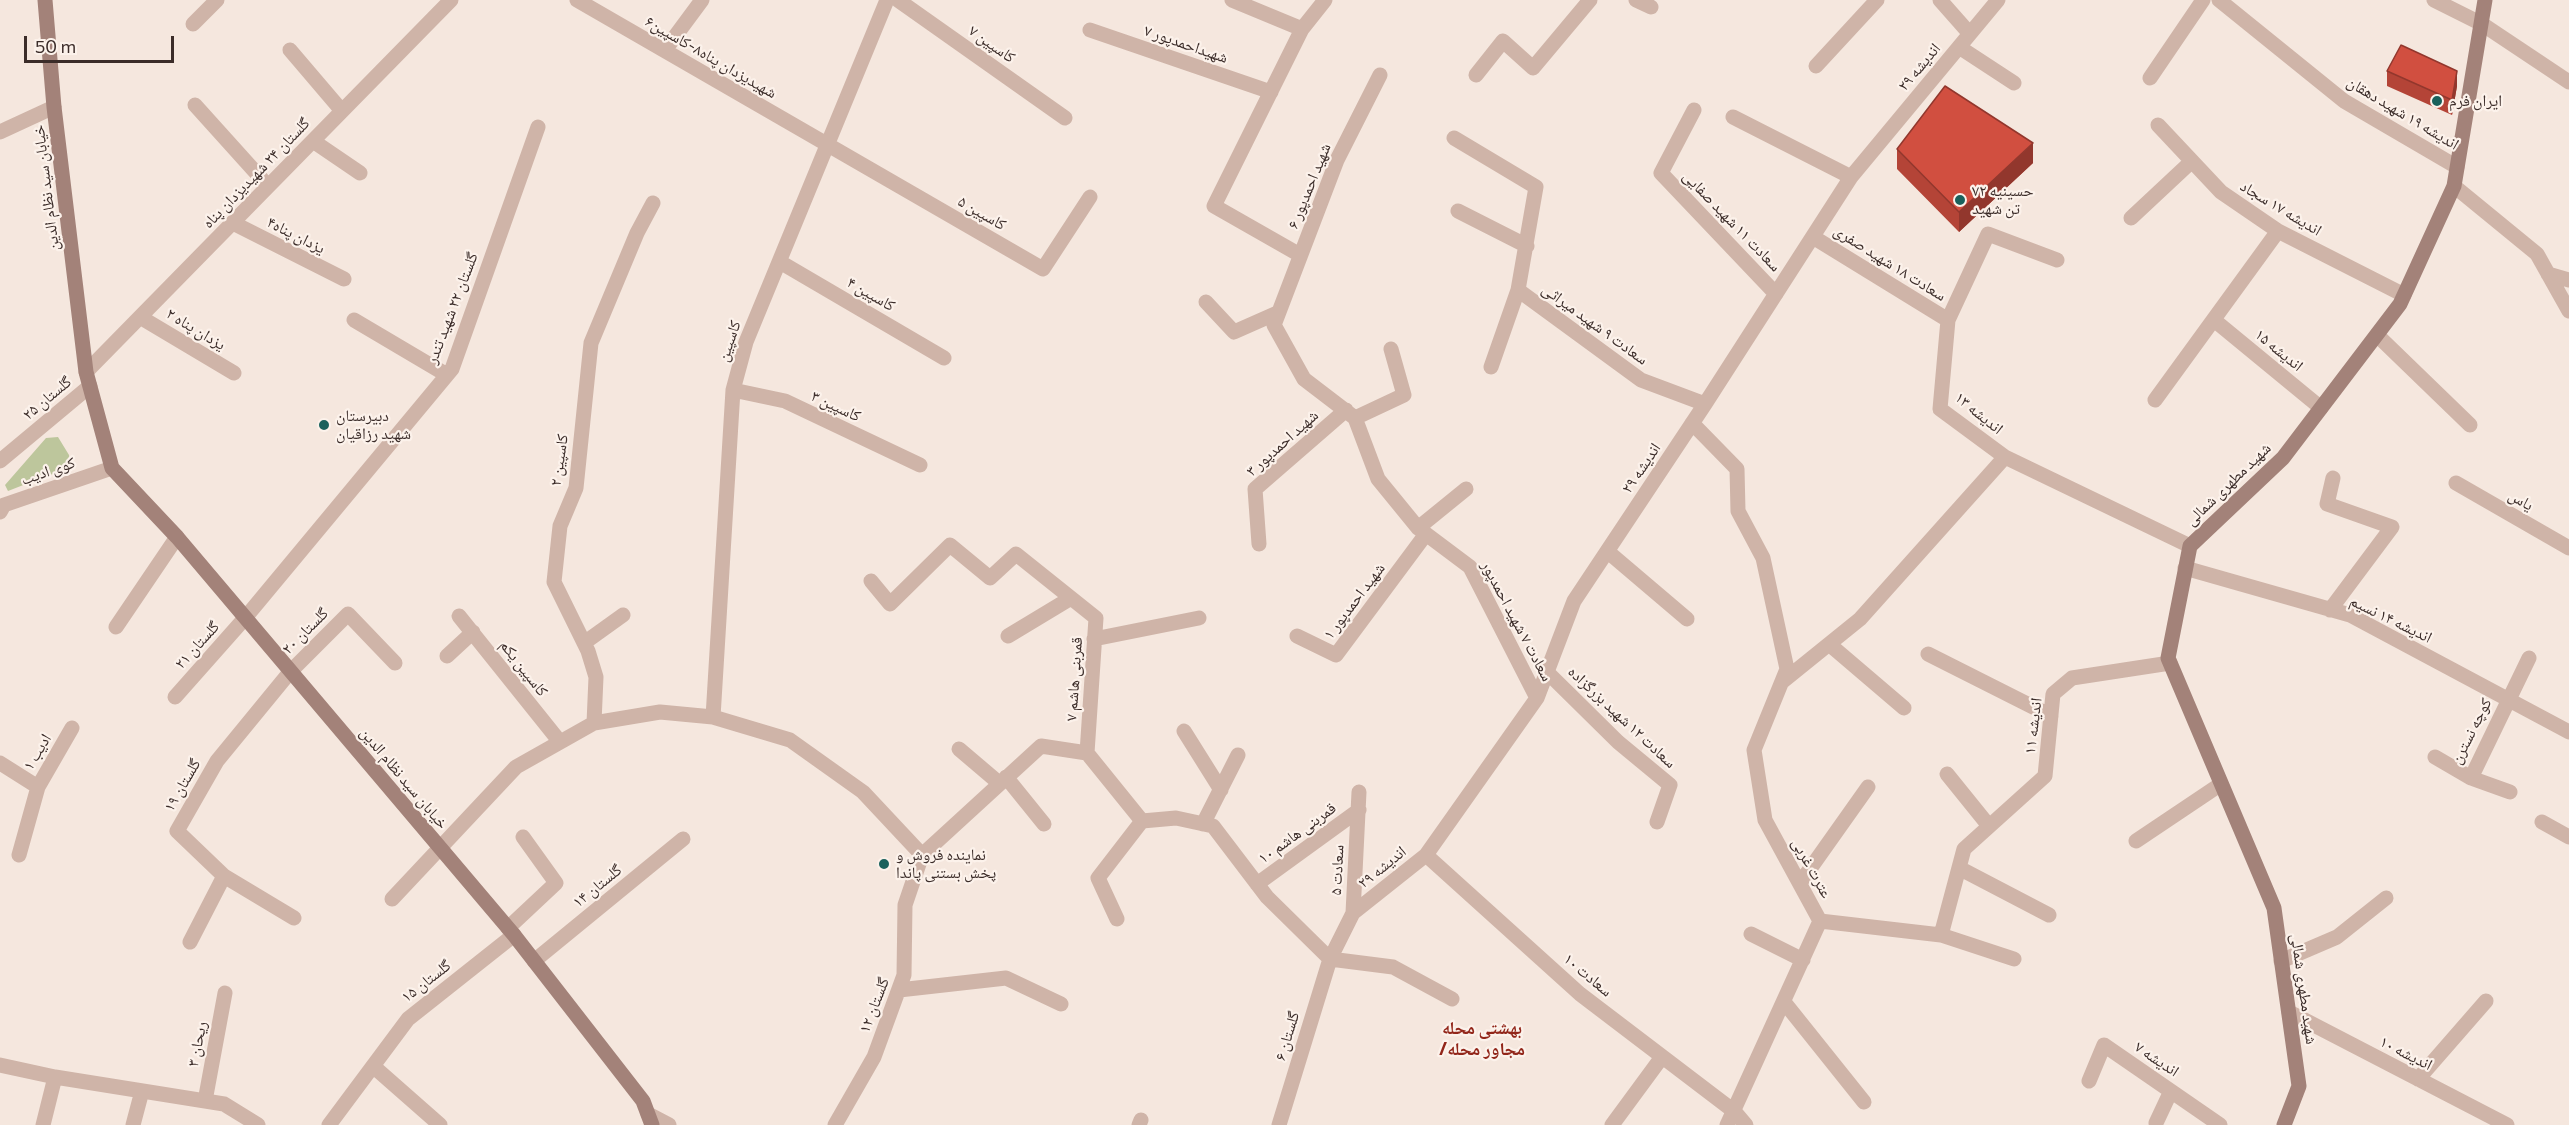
<!DOCTYPE html>
<html>
<head>
<meta charset="utf-8">
<style>
	body { margin:0 }
	#map { position:relative; width:2569px; height:1125px; overflow:hidden; background:#f5e7de; font-family:Commissioner,sans-serif }
	canvas { display:block }
	.scale { position:absolute; left:24px; top:36px; width:150px; height:27px; box-sizing:border-box; border:3px solid #3b2c29; border-top:0; padding-left:8px; font-size:18px; line-height:21px; white-space:nowrap; color:#3b2c29; -webkit-text-stroke:4px #fcf2eb; paint-order:stroke }
</style>
</head>
<body>
<div id="map">
<canvas width="2569" height="1125"></canvas>
<div class="scale">50 m</div>
</div>
<script>
const ctx = document.querySelector('canvas').getContext('2d');
ctx.lineJoin = 'round';
function fillPath(path, color) { ctx.fillStyle = color; ctx.fill(path, 'evenodd'); }
const poly = rows => new Path2D(rows.map(r => 'M' + r).join(''));
function trace(path, color, width, dash) { ctx.strokeStyle = color; ctx.lineWidth = width; ctx.lineCap = dash ? 'butt' : 'round'; ctx.setLineDash(dash || []); ctx.stroke(path); }
function drawText(font, color, halo, rows, align = 'center') {
  ctx.font = font + ' Commissioner,"Noto Naskh Arabic",sans-serif'; ctx.lineWidth = 4.5; ctx.setLineDash([]); ctx.textBaseline = 'middle'; ctx.strokeStyle = halo; ctx.fillStyle = color; for (const [text, x, y, turn = 0] of rows) {
    ctx.save(); ctx.translate(x, y); ctx.rotate((+turn || 0) * Math.PI / 180); ctx.textAlign = isNaN(turn) ? turn : align; if (halo) ctx.strokeText(text, 0, 0); ctx.fillText(text, 0, 0); ctx.restore();
  }
}
const green = poly([
	[58,437,69,455,71,470,49,475,8,491,5,485,46,438]
]);
const street = poly([
	[577,0,1043,269,1090,197],
	[898,0,1065,118],
	[1232,0,1302,29],
	[1636,0,1651,7],
	[1940,0,1970,34],
	[2219,0,2344,101,2457,167],
	[2434,0,2482,24,2569,82],
	[193,24,217,0],
	[1090,30,1271,92],
	[1959,47,2014,83],
	[290,50,342,111],
	[665,50,702,0],
	[1816,66,1877,0],
	[1380,75,1337,160,1274,325,1304,379,1355,418,1378,479,1418,528,1470,567,1537,698],
	[1476,75,1503,41,1533,68,1590,0],
	[2150,78,2203,0],
	[195,105,268,186],
	[1694,110,1661,173,1776,294],
	[1733,117,1851,177],
	[2158,125,2221,192,2278,231,2404,295],
	[0,132,54,107],
	[1454,138,1536,187,1518,290,1641,380,1705,404],
	[313,141,360,173],
	[2454,186,2537,254,2569,311],
	[1458,211,1527,246],
	[2131,218,2192,161],
	[233,223,344,279],
	[1813,237,1948,320],
	[1300,255,1214,206,1302,29,1325,0],
	[2057,260,1988,234,1948,320,1940,409,2005,457,2190,546],
	[780,262,944,358],
	[2548,274,2569,280],
	[1206,302,1234,332,1277,313],
	[140,317,234,373],
	[354,320,447,375],
	[2214,320,2321,408],
	[2377,335,2470,425],
	[1491,367,1518,290],
	[86,372,451,0],
	[733,390,785,401,920,465],
	[2155,400,2278,231],
	[1355,418,1404,395,1391,349],
	[1692,423,1737,469,1738,511,1763,558,1787,669,1754,750,1765,820,1820,921,1727,1125],
	[0,461,90,386],
	[2456,483,2569,548],
	[0,512,4,505,112,468],
	[1418,528,1466,489],
	[1259,544,1255,489,1346,410],
	[1607,551,1687,619],
	[2185,568,2350,615,2569,732],
	[871,581,890,604,950,545,990,578,1016,554,1096,618,1087,753],
	[2330,610,2392,527,2327,504,2333,478],
	[459,616,560,742],
	[116,627,177,537],
	[1008,636,1071,598],
	[1297,636,1336,655,1426,534],
	[1094,639,1199,618],
	[584,643,623,615],
	[1829,644,1904,708],
	[1928,654,2051,716],
	[447,656,473,632],
	[1547,672,1618,742,1670,785,1657,822],
	[1782,682,1860,619,2005,457],
	[175,697,245,618,452,369,538,127],
	[713,717,733,390,746,342,887,0],
	[594,723,596,677,588,651,554,582,560,526,576,488,591,343,637,233,653,203],
	[1184,731,1221,790],
	[959,749,999,783],
	[2435,757,2471,778,2529,658],
	[0,763,38,787,72,728],
	[1947,774,1989,826],
	[1006,777,1044,824],
	[2471,778,2510,792],
	[2542,822,2569,837],
	[1203,824,1238,755],
	[2136,841,2221,784],
	[19,855,38,787],
	[1426,855,1580,994,1735,1112,1746,1125],
	[1959,868,2049,915],
	[1800,883,1868,787],
	[1257,884,1359,810],
	[392,899,516,767,594,723,660,712,713,717,790,740,863,792,922,855],
	[1353,913,1359,792],
	[294,918,224,876,177,831,217,761,290,672,348,614,395,663],
	[1117,919,1098,878,1142,821],
	[1820,921,1941,935,1964,849,2045,776,2053,694,2072,678,2170,663],
	[508,928,556,883,523,837],
	[1751,934,1803,960],
	[1941,935,2014,959],
	[190,942,224,876],
	[1330,959,1393,967,1452,999],
	[534,961,683,839],
	[2281,961,2337,937,2386,898],
	[899,990,1006,978,1061,1004],
	[1784,1002,1864,1102],
	[2289,1012,2507,1125],
	[0,1065,55,1077,224,1104,258,1125],
	[373,1066,440,1125],
	[2418,1079,2486,1001],
	[2089,1081,2104,1045,2220,1125],
	[205,1101,225,993],
	[648,1114,669,1125],
	[2156,1123,2171,1091],
	[43,1125,55,1077],
	[133,1125,142,1091],
	[329,1125,408,1019,514,935],
	[835,1125,874,1057,904,975,905,905,922,855,1041,746,1087,753,1142,821,1176,818,1213,826,1267,897,1330,959],
	[1139,1125,1141,1120],
	[1279,1125,1330,959,1353,913,1426,855,1537,698,1574,601,1705,404,1851,177,1998,0],
	[1612,1125,1662,1057]
]);
const secondary = poly([
	[45,0,54,107,86,372,112,468,177,537,514,935,643,1101,652,1125],
	[2284,1125,2299,1086,2274,908,2168,658,2190,546,2283,458,2400,304,2454,186,2485,0]
]);
const wall = poly([
	[2387,71,2457,86,2452,115,2387,86],
	[1897,149,2033,163,1959,232,1897,169]
]);
const shadedWall = poly([
	[2457,71,2457,86,2452,115,2452,100],
	[2033,143,2033,163,1959,232,1959,212]
]);
const building = poly([
	[2401,45,2457,71,2452,100,2387,71,2401,45],
	[1945,86,2033,143,1959,212,1897,149,1945,86]
]);
const markers = [
	[2437,101,6,"#1a615c"],
	[1960,200,6,"#1a615c"],
	[324,425,6,"#1a615c"],
	[884,864,6,"#1a615c"]
];
const streetNames = [
	["کاسپین ۷",992,44,35],
	["شهیداحمدپور ۷",1186,44,19],
	["شهیدیزدان پناه۸-کاسپین۶",711,57,30],
	["اندیشه ۲۹",1919,67,-50],
	["اندیشه ۱۹ شهید دهقان",2403,113,31],
	["گلستان ۲۴ شهیدیزدان پناه",256,173,-46],
	["شهید احمدپور ۶",1309,186,-68],
	["خیابان سید نظام الدین",46,188,-97],
	["اندیشه ۱۷ سجاد",2281,208,31],
	["کاسپین ۵",982,213,30],
	["سعادت ۱۱ شهید صفایی",1732,221,46],
	["یزدان پناه۴",296,235,27],
	["سعادت ۱۸ شهید صفری",1890,263,32],
	["کاسپین ۴",871,294,30],
	["گلستان ۲۲ شهید تندر",452,308,-69],
	["سعادت ۹ شهید میراثی",1595,324,36],
	["یزدان پناه ۲",196,329,31],
	["کاسپین",729,341,-71],
	["اندیشه ۱۵",2279,350,39],
	["گلستان ۲۵",47,398,-40],
	["کاسپین ۳",836,406,25],
	["اندیشه ۱۳",1979,413,39],
	["شهید احمدپور ۳",1282,443,-42],
	["کاسپین ۲",559,460,-82],
	["اندیشه ۲۹",1641,468,-56],
	["کوی ادیب",48,471,-19],
	["شهید مطهری شمالی",2228,484,-44],
	["یاس",2521,500,30],
	["شهید احمدپور ۱",1354,601,-53],
	["اندیشه ۱۴ نسیم",2391,619,26],
	["سعادت ۷ شهید احمدپور",1517,621,62],
	["گلستان ۲۰",305,631,-45],
	["گلستان ۲۱",197,645,-48],
	["کاسپین یکم",524,668,52],
	["قمربنی هاشم ۷",1074,679,-86],
	["سعادت ۱۲ شهید بزرگزاده",1622,717,43],
	["اندیشه ۱۱",2033,726,-83],
	["کوچه نسترن",2471,731,-63],
	["ادیب ۱",37,752,-59],
	["خیابان سید نظام الدین",404,778,50],
	["گلستان ۱۹",182,785,-60],
	["قمربنی هاشم ۱۰",1297,833,-36],
	["اندیشه ۲۹",1382,867,-39],
	["عترت غربی",1812,868,61],
	["سعادت ۵",1337,870,-87],
	["گلستان ۱۴",597,886,-39],
	["سعادت ۱۰",1588,975,40],
	["گلستان ۱۵",426,981,-38],
	["شهید مطهری شمالی",2304,989,82],
	["گلستان ۱۲",874,1005,-69],
	["گلستان ۶",1287,1036,-73],
	["ریحان ۳",197,1044,-79],
	["اندیشه ۱۰",2406,1053,27],
	["اندیشه ۷",2157,1059,34]
];
const poiNames = [
	["ایران فرم",2449,101],
	["حسینیه ۷۲",1972,191],
	["تن شهید",1972,209],
	["دبیرستان",336,416],
	["شهید رزاقیان",336,434],
	["نماینده فروش و",896,855],
	["پخش بستنی پاندا",896,873]
];
const neighbourhoodNames = [
	["بهشتی محله",1482,1028],
	["/مجاور محله",1482,1049]
];
fillPath(green, '#bdc69c');
trace(street, '#cfb4a8', 15);
trace(secondary, '#a38279', 15);
fillPath(wall, '#b44437');
fillPath(shadedWall, '#92372d');
fillPath(building, '#d14f40');
trace(building, '#92372d', 1.5);
for (const [x, y, r, color] of markers) { const dot = new Path2D(); dot.arc(x, y, r, 0, 2 * Math.PI); ctx.fillStyle = color; ctx.fill(dot); trace(dot, '#fcf2eb', 2); }
drawText('16px', '#3b2c29', '#fcf2eb', streetNames);
drawText('16px', '#3b2c29', '#fcf2eb', poiNames, 'left');
drawText('bold 18px', '#92261a', '#fcf2eb', neighbourhoodNames);
</script>
</body>
</html>
